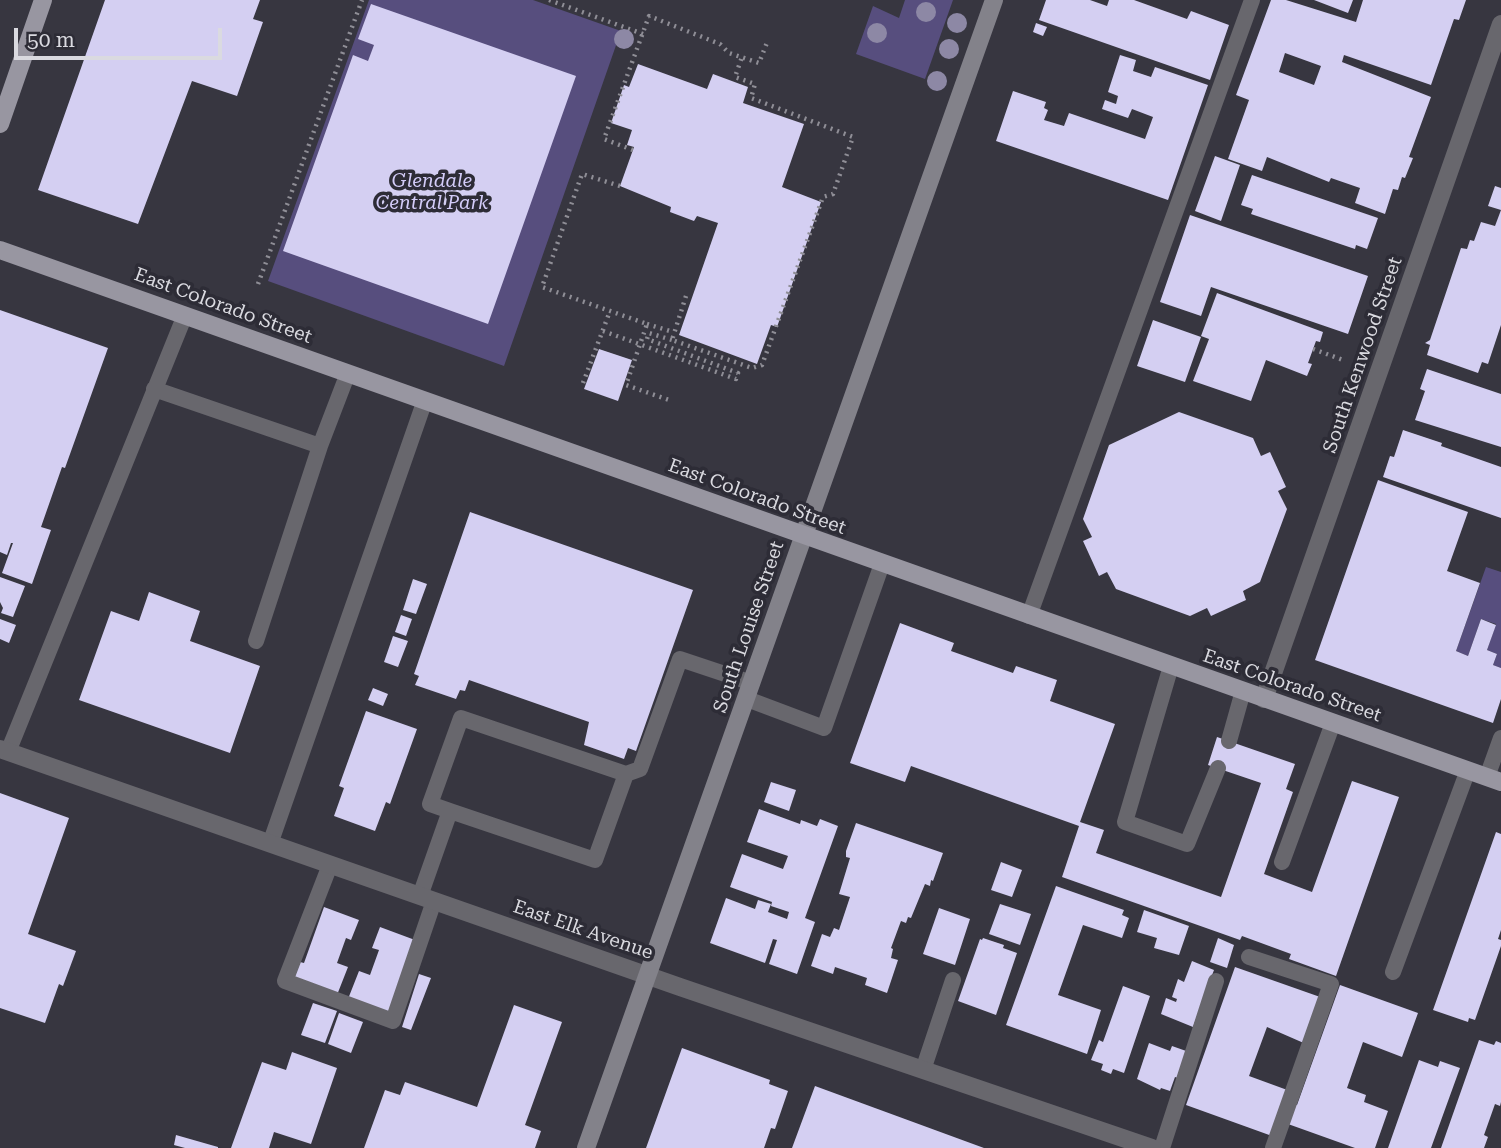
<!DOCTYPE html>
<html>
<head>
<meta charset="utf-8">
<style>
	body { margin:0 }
	#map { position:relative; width:1501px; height:1148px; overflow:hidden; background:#373640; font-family:"Roboto Serif",serif }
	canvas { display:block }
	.scale { position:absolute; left:14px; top:28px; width:208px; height:32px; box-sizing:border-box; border:4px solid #dadae0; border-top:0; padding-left:9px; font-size:21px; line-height:24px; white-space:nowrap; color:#dadae0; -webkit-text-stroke:5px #2d2c36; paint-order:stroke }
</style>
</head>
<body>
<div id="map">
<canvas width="1501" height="1148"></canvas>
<div class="scale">50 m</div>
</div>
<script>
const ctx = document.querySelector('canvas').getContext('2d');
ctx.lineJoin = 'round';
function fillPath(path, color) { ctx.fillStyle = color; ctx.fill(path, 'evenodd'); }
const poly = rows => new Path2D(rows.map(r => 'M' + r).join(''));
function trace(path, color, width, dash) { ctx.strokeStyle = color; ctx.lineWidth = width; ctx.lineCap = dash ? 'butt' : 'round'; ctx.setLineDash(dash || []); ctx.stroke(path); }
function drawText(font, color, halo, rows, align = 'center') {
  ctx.font = font + ' "Roboto Serif",serif'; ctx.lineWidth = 7; ctx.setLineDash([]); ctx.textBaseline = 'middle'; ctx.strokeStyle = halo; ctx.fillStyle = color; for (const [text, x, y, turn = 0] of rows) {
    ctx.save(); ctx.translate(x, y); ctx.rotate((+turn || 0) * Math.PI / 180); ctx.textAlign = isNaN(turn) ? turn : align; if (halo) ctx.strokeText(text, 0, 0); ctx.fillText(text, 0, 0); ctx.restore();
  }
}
const green = poly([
	[369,0,533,0,621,31,504,366,268,281],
	[905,0,953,0,925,79,856,54,873,6,899,18],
	[1486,567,1501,572,1501,668,1493,665,1497,654,1487,650,1496,624,1481,619,1468,656,1456,651]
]);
const building = poly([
	[105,0,260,0,253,19,263,22,237,96,192,81,138,224,38,190],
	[1046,0,1090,0,1107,6,1109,0,1134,0,1187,19,1191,11,1229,25,1210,80,1039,20],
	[1271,0,1286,0,1356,22,1363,0,1466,0,1459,20,1454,19,1431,85,1344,55,1342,62,1431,97,1409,157,1413,158,1405,178,1402,177,1398,190,1393,189,1385,214,1355,203,1360,188,1331,178,1329,182,1267,157,1262,171,1228,159,1249,100,1236,95],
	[1285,53,1321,66,1314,85,1279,72],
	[1314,0,1353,0,1348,13],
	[371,4,576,76,488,324,283,251,353,55,368,61,374,45,358,39],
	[1036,23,1047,27,1043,36,1033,32],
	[1120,55,1136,60,1133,71,1151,77,1155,67,1208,85,1168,200,996,141,1013,91,1046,102,1044,108,1048,110,1044,120,1064,126,1069,113,1145,139,1153,117,1132,109,1128,118,1102,109,1105,100,1116,104,1118,96,1108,92],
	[638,64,707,89,713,74,748,87,743,103,804,124,782,187,821,202,777,327,771,325,757,364,679,335,718,223,697,216,694,221,670,212,671,207,620,186,634,147,627,145,632,130,611,123,624,85,629,87],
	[1215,156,1240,165,1221,221,1195,211],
	[1252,175,1378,218,1367,249,1356,245,1355,249,1251,214,1253,209,1241,205],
	[1495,186,1501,188,1501,210,1488,206],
	[1501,210,1501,325,1488,364,1482,362,1478,373,1427,355,1430,345,1425,343,1430,340,1461,248,1467,249,1470,240,1474,241,1481,222,1495,226],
	[1190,215,1368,276,1348,334,1211,287,1201,316,1160,302],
	[1217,293,1323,332,1320,342,1316,341,1308,363,1312,364,1307,376,1266,360,1251,401,1193,381,1209,339,1201,336],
	[0,310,108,348,65,468,62,467,41,527,51,530,32,584,2,573,13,543,11,543,7,555,0,552],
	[1153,320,1201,337,1185,382,1137,366],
	[599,349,632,360,618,401,584,389],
	[1427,369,1501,394,1501,447,1415,420,1425,391,1420,389],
	[1179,412,1253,438,1261,456,1270,452,1286,487,1278,491,1287,509,1260,582,1243,591,1246,600,1211,616,1207,608,1190,616,1116,589,1107,572,1099,576,1083,541,1092,537,1083,519,1109,445],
	[1403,430,1442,443,1441,446,1501,467,1501,518,1383,477,1390,456,1394,457],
	[1378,480,1468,512,1447,571,1480,583,1456,651,1468,656,1481,619,1496,625,1487,650,1497,654,1493,665,1501,668,1501,699,1493,723,1315,660],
	[470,512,693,590,636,751,628,748,624,759,584,745,589,722,469,680,465,691,460,690,456,699,415,685,419,676,414,674],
	[0,577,25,586,13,617,1,613,3,608,0,602],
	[413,579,427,584,416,614,403,610],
	[149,592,200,611,190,641,260,666,230,753,79,700,111,611,139,621],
	[401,615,412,619,406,636,395,632],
	[0,619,16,625,9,643,0,639],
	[900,623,954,643,951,651,1013,673,1016,666,1057,680,1050,701,1115,724,1080,822,1104,830,1096,853,1221,897,1261,783,1208,765,1217,737,1295,764,1286,789,1293,792,1264,874,1312,892,1352,781,1399,797,1336,976,1289,959,1291,954,1242,936,1240,940,1062,877,1079,826,911,766,905,782,850,763],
	[393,636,408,641,398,667,384,662],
	[373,688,388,694,383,706,368,700],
	[366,711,417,729,390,804,386,802,375,831,334,816,344,788,339,786],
	[771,782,796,790,789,811,764,802],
	[0,793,69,818,28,934,76,951,63,986,59,984,45,1023,0,1008],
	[759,809,800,824,801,820,817,826,820,819,838,826,805,918,815,922,797,974,769,964,777,940,773,939,765,963,710,943,726,898,755,909,758,900,771,904,768,912,787,919,789,912,771,906,772,902,730,887,742,854,783,869,788,856,747,842],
	[856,823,943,853,933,881,931,880,930,886,925,884,911,918,908,917,906,923,901,921,891,948,893,949,891,958,898,960,887,993,865,985,867,978,835,967,833,974,811,966,822,934,830,937,834,928,839,930,850,897,839,894,850,858,846,857,846,851],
	[1496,832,1501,834,1501,930,1498,939,1501,940,1501,946,1475,1020,1469,1018,1468,1022,1433,1010],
	[1001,862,1022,870,1012,897,991,890],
	[1056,886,1124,910,1122,915,1129,918,1122,938,1083,925,1058,995,1101,1010,1087,1054,1006,1025],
	[1000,904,1031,914,1020,945,989,934],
	[324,907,359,920,351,940,346,938,337,963,348,967,337,995,294,979,300,962,304,963],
	[939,908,970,919,955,965,923,954],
	[1144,910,1189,926,1179,955,1154,948,1157,938,1137,932],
	[380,927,415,940,393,1015,348,999,359,971,370,975,379,950,372,948],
	[983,938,1004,945,1003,948,1017,953,996,1015,958,1001,980,939,982,940],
	[1218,938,1234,945,1227,968,1210,962],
	[1192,961,1214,970,1193,1027,1161,1014,1166,998,1176,1002,1177,999,1172,997,1178,979,1184,982],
	[1235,967,1323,998,1306,1044,1267,1027,1249,1076,1290,1091,1272,1136,1186,1105],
	[419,974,431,978,411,1030,402,1027],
	[1340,985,1418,1013,1402,1057,1363,1042,1347,1088,1366,1095,1364,1102,1388,1111,1375,1148,1355,1148,1288,1124,1295,1105,1297,1105],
	[1123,986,1150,996,1124,1073,1113,1069,1111,1074,1101,1070,1103,1064,1091,1060,1099,1040,1103,1042],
	[313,1003,337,1011,325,1043,301,1035],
	[514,1005,562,1022,525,1125,541,1131,535,1148,364,1148,385,1090,400,1095,405,1082,477,1107],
	[339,1013,363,1022,351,1053,328,1044],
	[1479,1040,1494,1045,1496,1041,1501,1043,1501,1102,1500,1106,1495,1104,1484,1135,1488,1137,1484,1148,1441,1148],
	[1149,1043,1170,1051,1172,1046,1189,1052,1181,1079,1175,1077,1170,1091,1161,1088,1160,1090,1137,1079],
	[682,1048,770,1080,769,1084,788,1091,775,1129,771,1128,764,1148,646,1148],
	[292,1052,337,1068,311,1144,274,1132,269,1148,231,1148,262,1062,286,1070],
	[1419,1060,1438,1067,1440,1061,1460,1068,1431,1148,1388,1148],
	[815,1086,984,1148,792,1148],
	[176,1135,218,1147,218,1148,185,1148,174,1145]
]);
const path = poly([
	[549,0,643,34],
	[633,150,604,139,649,16,720,44,729,53,759,63,768,40],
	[620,186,582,174,542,287,647,324,626,385,669,400],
	[258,284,362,0],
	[686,296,672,340,752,368,762,365,823,197,833,194,853,137,751,98,755,84,735,77,742,57],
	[647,324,673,332],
	[603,331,736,379,738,373,647,339,649,333,672,340],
	[1313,349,1343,360],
	[583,383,610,311]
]);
const lane = poly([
	[154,389,320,446],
	[1029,616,1252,0],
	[256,641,320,446,348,373],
	[1171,666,1125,822,1187,844,1218,768],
	[747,699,824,728,882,564],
	[1229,741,1243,691],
	[8,752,185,315],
	[626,774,640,769,680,659,752,683],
	[1487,777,1501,738],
	[270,844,425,400],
	[1282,862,1333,723],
	[330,865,285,981,393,1021,434,901],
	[420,896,450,811,595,860,626,774,461,718,430,804,450,811],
	[1249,957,1331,984,1273,1148],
	[1393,972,1468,770],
	[923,1070,953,980],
	[1162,1148,1216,981]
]);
const street = poly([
	[1264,699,1501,24],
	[0,749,680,987,1152,1148]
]);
const secondary = poly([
	[586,1148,994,0]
]);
const primary = poly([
	[0,124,43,0],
	[0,250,1501,782]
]);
const trees = [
	[926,12],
	[957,23],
	[877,33],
	[624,39],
	[949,49],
	[937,81]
];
const parkNames = [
	["Glendale",432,181],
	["Central Park",432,203]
];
const streetNames = [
	["East Colorado Street",223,306,20],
	["South Kenwood Street",1363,355,-71],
	["East Colorado Street",757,497,20],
	["South Louise Street",749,627,-71],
	["East Colorado Street",1292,686,19],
	["East Elk Avenue",583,930,19]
];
fillPath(green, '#574e7e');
fillPath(building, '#d4cff2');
trace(path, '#8f8e96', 4.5, [2, 5]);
trace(lane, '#68676d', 16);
trace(street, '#68676d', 18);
trace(secondary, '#83828a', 18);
trace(primary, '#9896a1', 18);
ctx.fillStyle = '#8d88a5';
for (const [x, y] of trees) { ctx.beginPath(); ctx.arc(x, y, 10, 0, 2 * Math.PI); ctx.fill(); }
drawText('italic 19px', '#d3ccf8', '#2d2c36', parkNames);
drawText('19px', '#dadae0', '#2d2c36', streetNames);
</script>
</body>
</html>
